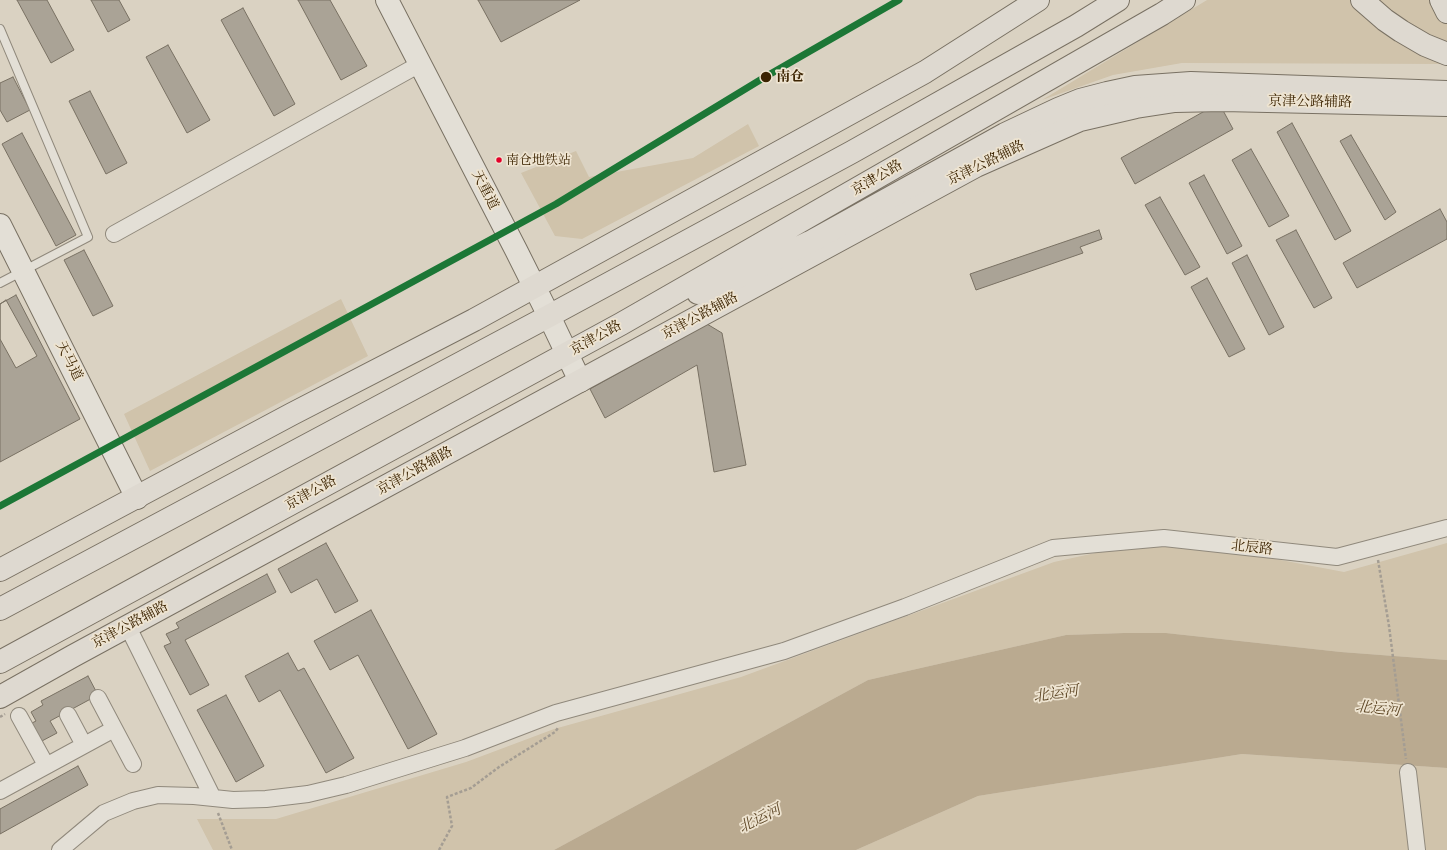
<!DOCTYPE html>
<html>
<head>
<meta charset="utf-8">
<style>
	body { margin:0 }
	canvas { display:block; background:#dad2c2 }
</style>
</head>
<body>
<canvas width="1447" height="850"></canvas>
<script>
const ctx = document.querySelector('canvas').getContext('2d');
ctx.lineJoin = 'round';
function fillPath(path, color) { ctx.fillStyle = color; ctx.fill(path, 'evenodd'); }
const poly = rows => new Path2D(rows.map(r => 'M' + r).join(''));
function trace(path, color, width, dash) { ctx.strokeStyle = color; ctx.lineWidth = width; ctx.lineCap = dash ? 'butt' : 'round'; ctx.setLineDash(dash || []); ctx.stroke(path); }
function drawText(font, color, halo, rows, align = 'center') {
  ctx.font = font + ' "EB Garamond","Noto Serif SC",serif'; ctx.lineWidth = 3.5; ctx.setLineDash([]); ctx.textBaseline = 'middle'; ctx.strokeStyle = halo; ctx.fillStyle = color; for (const [text, x, y, turn = 0] of rows) {
    ctx.save(); ctx.translate(x, y); ctx.rotate((+turn || 0) * Math.PI / 180); ctx.textAlign = isNaN(turn) ? turn : align; if (halo) ctx.strokeText(text, 0, 0); ctx.fillText(text, 0, 0); ctx.restore();
  }
}
const green = poly([
	[1207,0,1447,0,1447,64,1182,63,1113,75,1042,100],
	[748,124,759,146,582,239,555,236,521,173,576,151,589,177,693,158],
	[341,299,368,356,150,471,124,414],
	[1164,538,1344,572,1447,543,1447,660,1341,652,1166,633,1124,633,1066,635,868,680,554,850,213,850,197,819,276,819,466,762,554,729,741,677,1054,562],
	[1242,754,1447,768,1447,850,856,850,978,796]
]);
const water = poly([
	[1124,633,1166,633,1341,652,1447,660,1447,768,1242,754,978,796,856,850,554,850,868,680,1066,635]
]);
const building = poly([
	[17,0,47,0,74,50,51,63,17,0],
	[91,0,119,0,130,20,108,32,91,0],
	[298,0,330,0,367,66,341,80,298,0],
	[478,0,580,0,501,42,478,0],
	[243,8,295,104,274,116,221,20,243,8],
	[168,45,210,120,187,133,146,57,168,45],
	[13,77,30,110,7,122,0,110,0,83,13,77],
	[90,91,127,163,106,174,69,101,90,91],
	[1219,103,1233,129,1135,184,1121,158,1219,103],
	[1292,123,1351,231,1335,240,1277,132,1292,123],
	[22,133,76,235,56,246,2,144,22,133],
	[1351,135,1396,212,1385,220,1340,141,1351,135],
	[1251,149,1289,216,1269,227,1232,160,1251,149],
	[1204,175,1242,246,1227,254,1189,183,1204,175],
	[1160,197,1200,267,1185,275,1145,205,1160,197],
	[1440,209,1447,222,1447,239,1357,288,1343,263,1440,209],
	[1099,230,1102,239,1080,247,1083,253,976,290,970,274,1099,230],
	[1296,230,1332,298,1314,308,1276,240,1296,230],
	[84,250,113,306,93,316,64,260,84,250],
	[1247,255,1284,327,1269,335,1232,263,1247,255],
	[1207,278,1245,349,1229,357,1191,287,1207,278],
	[16,295,80,419,0,462,0,304,16,295],
	[6,300,37,356,16,368,0,339,0,304,6,300],
	[707,324,722,333,746,465,714,472,697,365,605,418,590,389,707,324],
	[326,543,358,601,335,613,317,579,291,593,278,569,326,543],
	[267,574,276,592,185,640,209,685,190,695,164,646,171,643,166,634,179,628,176,623,267,574],
	[371,610,437,734,408,749,358,655,330,670,314,641,371,610],
	[288,653,298,671,304,668,354,758,326,773,280,690,259,702,245,676,288,653],
	[88,676,98,695,50,721,57,733,40,742,30,724,36,721,31,712,43,705,41,701,88,676],
	[226,695,264,766,236,782,197,710,226,695],
	[78,766,88,785,0,834,0,809,78,766]
]);
const path = poly([
	[1378,560,1389,626,1406,759],
	[0,717,5,714],
	[218,813,232,850],
	[439,850,452,826,447,797,471,788,499,767,555,732,558,728]
]);
const lane = poly([
	[0,29,88,237,0,283]
]);
const street = poly([
	[114,234,420,64],
	[128,627,213,798],
	[98,698,133,764],
	[68,715,84,745],
	[19,716,46,765],
	[1408,772,1417,850],
	[0,791,114,729],
	[60,850,104,813,133,801,158,795,194,796,233,800,266,799,308,794,346,785,465,748,556,713,784,651,905,607,1053,548,1164,538,1337,557,1447,528]
]);
const secondary = poly([
	[387,0,516,250,549,316,580,381],
	[0,225,137,498]
]);
const primary = poly([
	[0,570,292,414,474,320,925,72,1038,0],
	[0,697,73,656,976,166,1080,120,1136,107,1175,101,1223,100,1447,105]
]);
const highway = poly([
	[1362,0,1385,20,1401,31,1425,45,1447,54],
	[1441,0,1447,12],
	[698,293,738,277,810,242,1005,134,1058,109,1080,100,1107,93,1135,87,1191,83,1447,92],
	[0,609,549,316,852,152,1076,26,1118,0],
	[0,662,621,324,1162,14,1184,0]
]);
const metro1 = poly([
	[0,506,556,204,765,77,899,0]
]);
const markers = [
	[766,77,6,"#3c2402"],
	[499,160,3.5,"#e4002b"]
];
const busNames = [
	["南仓地铁站",506,160]
];
const stopNames = [
	["南仓",776,77]
];
const streetNames = [
	["京津公路辅路",1310,102,1],
	["京津公路辅路",986,163,-26],
	["京津公路",877,178,-30],
	["天重道",485,190,63],
	["京津公路辅路",700,316,-28],
	["京津公路",596,338,-29],
	["天马道",69,361,63],
	["京津公路辅路",415,471,-29],
	["京津公路",311,493,-29],
	["北辰路",1252,548,6],
	["京津公路辅路",130,625,-28]
];
const waterNames = [
	["北运河",1056,694,-8],
	["北运河",1378,709,6],
	["北运河",760,819,-27]
];
fillPath(green, '#d0c3ab');
fillPath(water, '#baaa90');
fillPath(building, '#aaa396');
trace(building, '#797163', 1);
trace(lane, '#90897c', 10);
trace(street, '#90897c', 18);
trace(secondary, '#797163', 24);
trace(primary, '#797163', 24);
trace(highway, '#797163', 24);
trace(path, '#a49d93', 2.5, [3, 2]);
trace(lane, '#e3dfd6', 8);
trace(street, '#e3dfd6', 16);
trace(secondary, '#e3dfd6', 22);
trace(primary, '#ded9d0', 22);
trace(highway, '#ded9d0', 22);
trace(metro1, '#1c7736', 7);
for (const [x, y, r, color] of markers) { const dot = new Path2D(); dot.arc(x, y, r, 0, 2 * Math.PI); ctx.fillStyle = color; ctx.fill(dot); trace(dot, '#eee4d1', 1.5); }
drawText('13px', '#3c2402', '#eee4d1', busNames, 'left');
drawText('bold 14px', '#3c2402', '#eee4d1', stopNames, 'left');
drawText('14px', '#3c2402', '#eee4d1', streetNames);
drawText('italic 15px', '#5e4726', '#eee4d1', waterNames);
</script>
</body>
</html>
